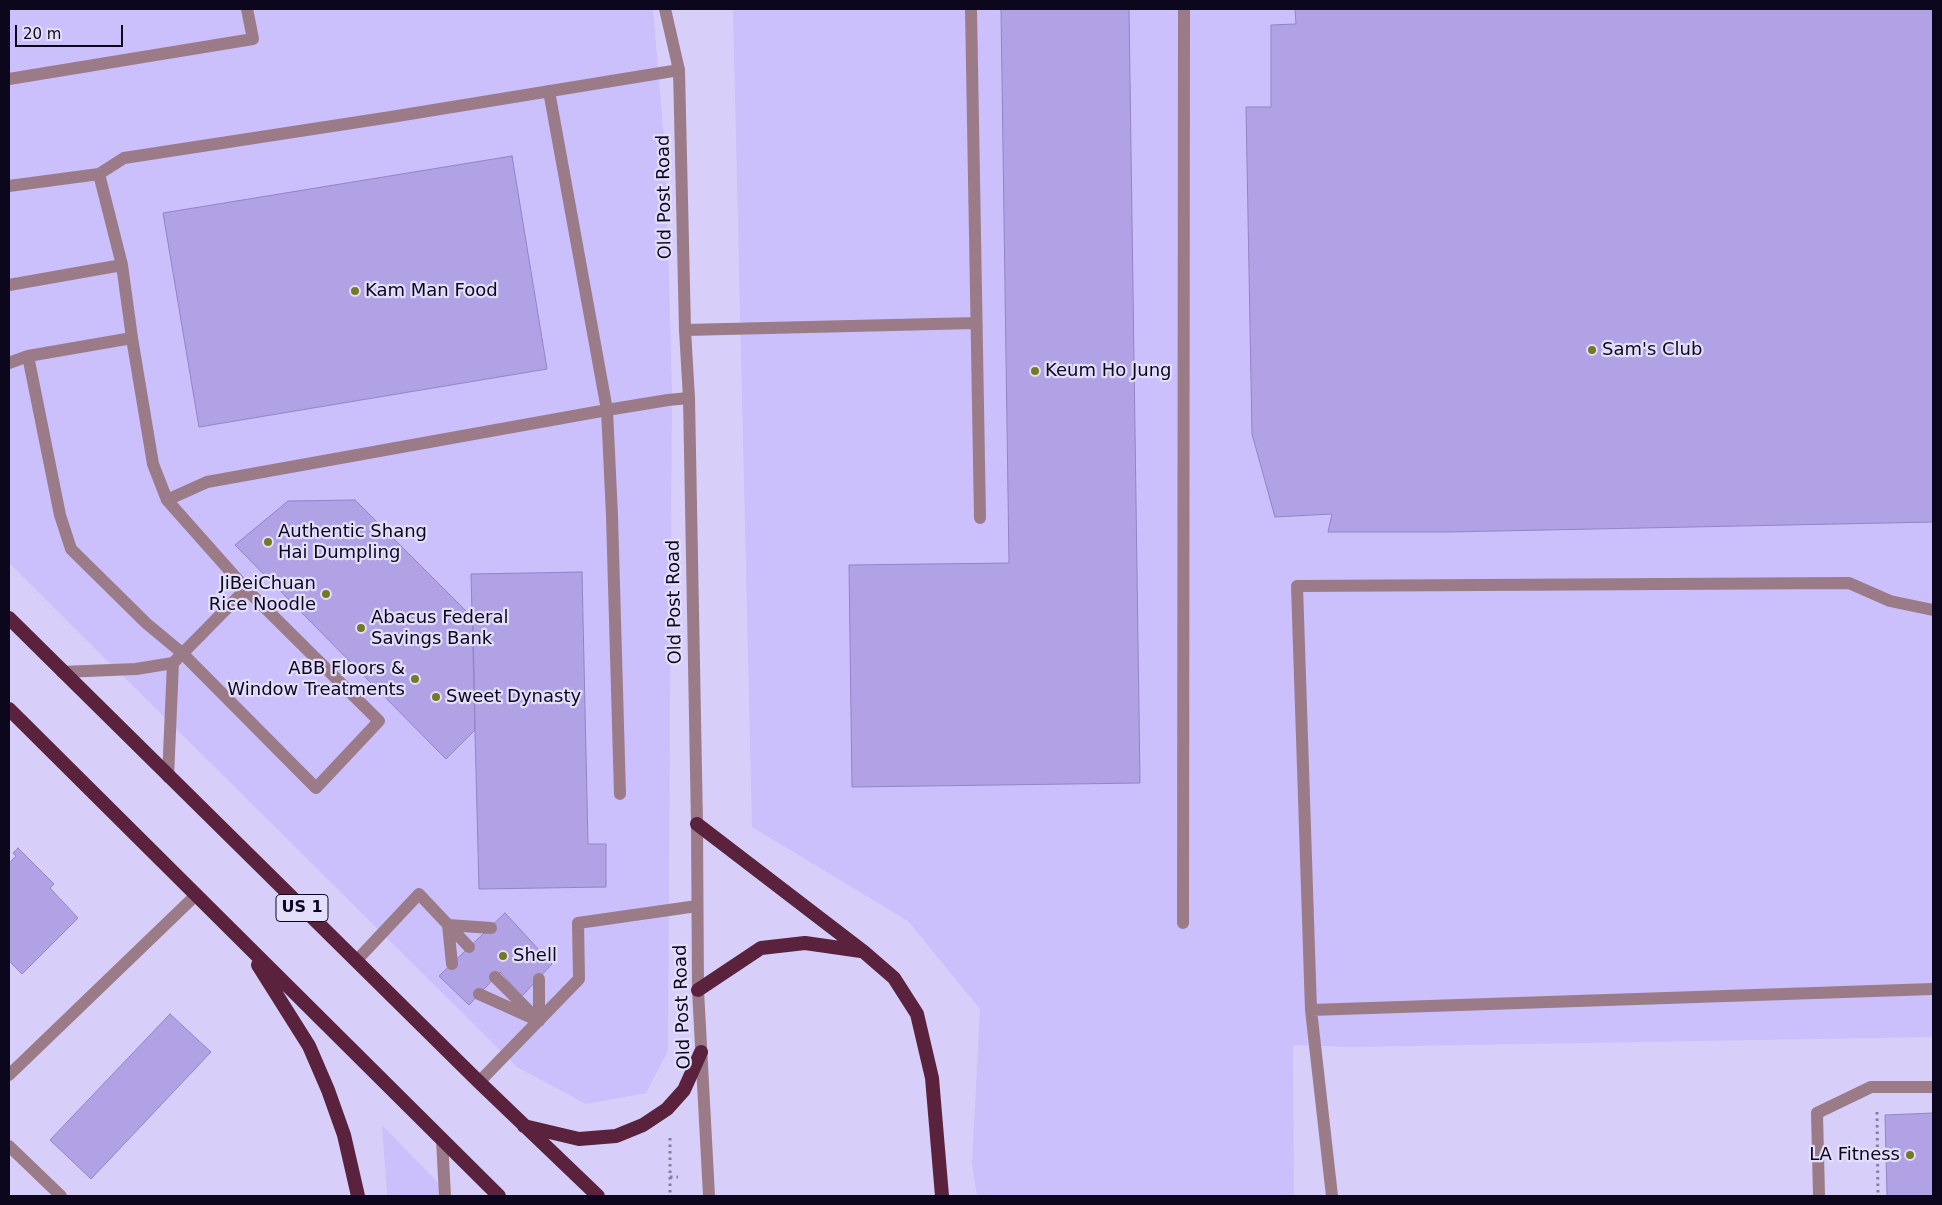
<!DOCTYPE html>
<html>
<head>
<meta charset="utf-8">
<style>
	body { margin:0 }
	#map { position:relative; width:1942px; height:1205px; overflow:hidden; background:#d7cff9; font-family:"DejaVu Sans",sans-serif }
	canvas { display:block }
	.frame { position:absolute; inset:0; border:10px solid #0d071e; pointer-events:none }
	.scale { position:absolute; left:15px; top:25px; width:108px; height:22px; box-sizing:border-box; border:2px solid #0d071e; border-top:0; padding-left:6px; font-size:15px; line-height:18px; white-space:nowrap; color:#0d071e; -webkit-text-stroke:4px #e3dffb; paint-order:stroke }
</style>
</head>
<body>
<div id="map">
<canvas width="1942" height="1205"></canvas>
<div class="frame"></div>
<div class="scale">20 m</div>
</div>
<script>
const ctx = document.querySelector('canvas').getContext('2d');
ctx.lineJoin = 'round';
function fillPath(path, color) { ctx.fillStyle = color; ctx.fill(path, 'evenodd'); }
const poly = rows => new Path2D(rows.map(r => 'M' + r).join(''));
function trace(path, color, width, dash) { ctx.strokeStyle = color; ctx.lineWidth = width; ctx.lineCap = dash ? 'butt' : 'round'; ctx.setLineDash(dash || []); ctx.stroke(path); }
function drawText(font, color, halo, rows, align = 'center') {
  ctx.font = font + ' "DejaVu Sans",sans-serif'; ctx.lineWidth = 4.5; ctx.setLineDash([]); ctx.textBaseline = 'middle'; ctx.strokeStyle = halo; ctx.fillStyle = color; for (const [text, x, y, turn = 0] of rows) {
    ctx.save(); ctx.translate(x, y); ctx.rotate((+turn || 0) * Math.PI / 180); ctx.textAlign = isNaN(turn) ? turn : align; if (halo) ctx.strokeText(text, 0, 0); ctx.fillText(text, 0, 0); ctx.restore();
  }
}
const built = poly([
	[9,9,653,9,666,163,672,391,668,1051,646,1093,586,1104,517,1067,9,563],
	[733,9,1933,9,1933,1037,1350,1047,1293,1045,1294,1196,977,1196,972,1164,980,1009,908,921,752,827],
	[382,1125,451,1196,387,1196]
]);
const building = poly([
	[1001,9,1129,9,1140,783,852,787,849,565,1009,563,1001,9],
	[1295,9,1933,9,1933,522,1448,532,1328,532,1332,514,1275,517,1252,434,1246,107,1271,107,1271,25,1296,24,1295,9],
	[512,156,547,369,199,427,163,213,512,156],
	[355,500,473,618,475,730,446,759,235,545,288,501,355,500],
	[582,572,588,844,606,844,606,887,479,889,471,574,582,572],
	[18,848,54,884,50,888,78,918,22,974,9,961,9,863,16,856,13,853,18,848],
	[505,913,552,964,522,996,500,972,469,1005,439,976,505,913],
	[170,1014,211,1052,91,1179,50,1140,170,1014],
	[1933,1113,1933,1196,1887,1196,1885,1115,1933,1113]
]);
const path = poly([
	[1877,1112,1878,1196],
	[670,1138,670,1196],
	[670,1177,678,1177]
]);
const service = poly([
	[971,9,980,518],
	[9,79,253,39,247,9],
	[549,91,607,410,612,516,620,794],
	[9,186,99,174,124,158,391,117,679,70],
	[9,285,122,265],
	[685,330,976,323],
	[28,356,60,515,71,549,146,623,182,653,316,788,379,721,246,589,167,500,153,464,132,338,122,265,99,174],
	[9,363,28,356,132,338],
	[167,500,207,482,607,410,668,400,689,398],
	[62,672,136,669,173,663],
	[168,777,173,663,246,589],
	[1183,923,1184,9],
	[356,961,419,894,469,947],
	[452,964,448,925,491,928],
	[495,977,532,1014],
	[479,994,539,1021],
	[1311,1010,1933,989],
	[539,1021,539,979],
	[9,1075,196,895],
	[479,1082,579,979,578,923,697,906],
	[442,1140,445,1196],
	[9,1146,61,1196],
	[1332,1196,1311,1010,1297,586,1849,583,1890,601,1933,610],
	[1819,1196,1817,1113,1871,1087,1933,1087]
]);
const tertiary = poly([
	[665,9,679,70,685,330,689,398,697,824,698,990,709,1196]
]);
const trunk = poly([
	[9,618,479,1082,598,1196],
	[9,709,499,1196],
	[697,824,864,952,894,978,917,1014,932,1078,942,1196],
	[258,965,309,1046,328,1090,344,1135,358,1196],
	[698,990,761,948,805,943,861,951],
	[524,1126,579,1139,616,1136,643,1125,667,1109,684,1090,701,1052]
]);
const markers = [
	[355,291,5,"#737a23"],
	[1592,350,5,"#737a23"],
	[1035,371,5,"#737a23"],
	[268,542,5,"#737a23"],
	[326,594,5,"#737a23"],
	[361,628,5,"#737a23"],
	[415,679,5,"#737a23"],
	[436,697,5,"#737a23"],
	[503,956,5,"#737a23"],
	[1910,1155,5,"#737a23"]
];
const shields = [
	[302,908,52]
];
const shieldNames = [
	["US 1",302,908]
];
const streetNames = [
	["Old Post Road",665,197,-91],
	["Old Post Road",675,602,-91],
	["Old Post Road",683,1007,-92]
];
const poiNames = [
	["Kam Man Food",365,291],
	["Sam's Club",1602,350],
	["Keum Ho Jung",1045,371],
	["Authentic Shang",278,532],
	["Hai Dumpling",278,553],
	["JiBeiChuan",316,584,"right"],
	["Rice Noodle",316,605,"right"],
	["Abacus Federal",371,618],
	["Savings Bank",371,639],
	["ABB Floors &",405,669,"right"],
	["Window Treatments",405,690,"right"],
	["Sweet Dynasty",446,697],
	["Shell",513,956],
	["LA Fitness",1900,1155,"right"]
];
fillPath(built, '#cbbffc');
fillPath(building, '#b0a2e5');
trace(building, '#9385c5', 1);
trace(path, '#857da0', 3, [2.5, 4]);
trace(service, '#9b7b87', 12);
trace(tertiary, '#9b7b87', 12);
trace(trunk, '#5a223d', 14);
for (const [x, y, r, color] of markers) { const dot = new Path2D(); dot.arc(x, y, r, 0, 2 * Math.PI); ctx.fillStyle = color; ctx.fill(dot); trace(dot, '#e3dffb', 2); }
for (const [x, y, w] of shields) { const box = new Path2D(); box.roundRect(x - w / 2, y - 13.5, w, 27, 4); ctx.fillStyle = '#e3dffb'; ctx.fill(box); trace(box, '#0d071e', 1); }
drawText('bold 16px', '#0d071e', null, shieldNames);
drawText('18px', '#0d071e', '#e3dffb', streetNames);
drawText('18px', '#0d071e', '#e3dffb', poiNames, 'left');
</script>
</body>
</html>
